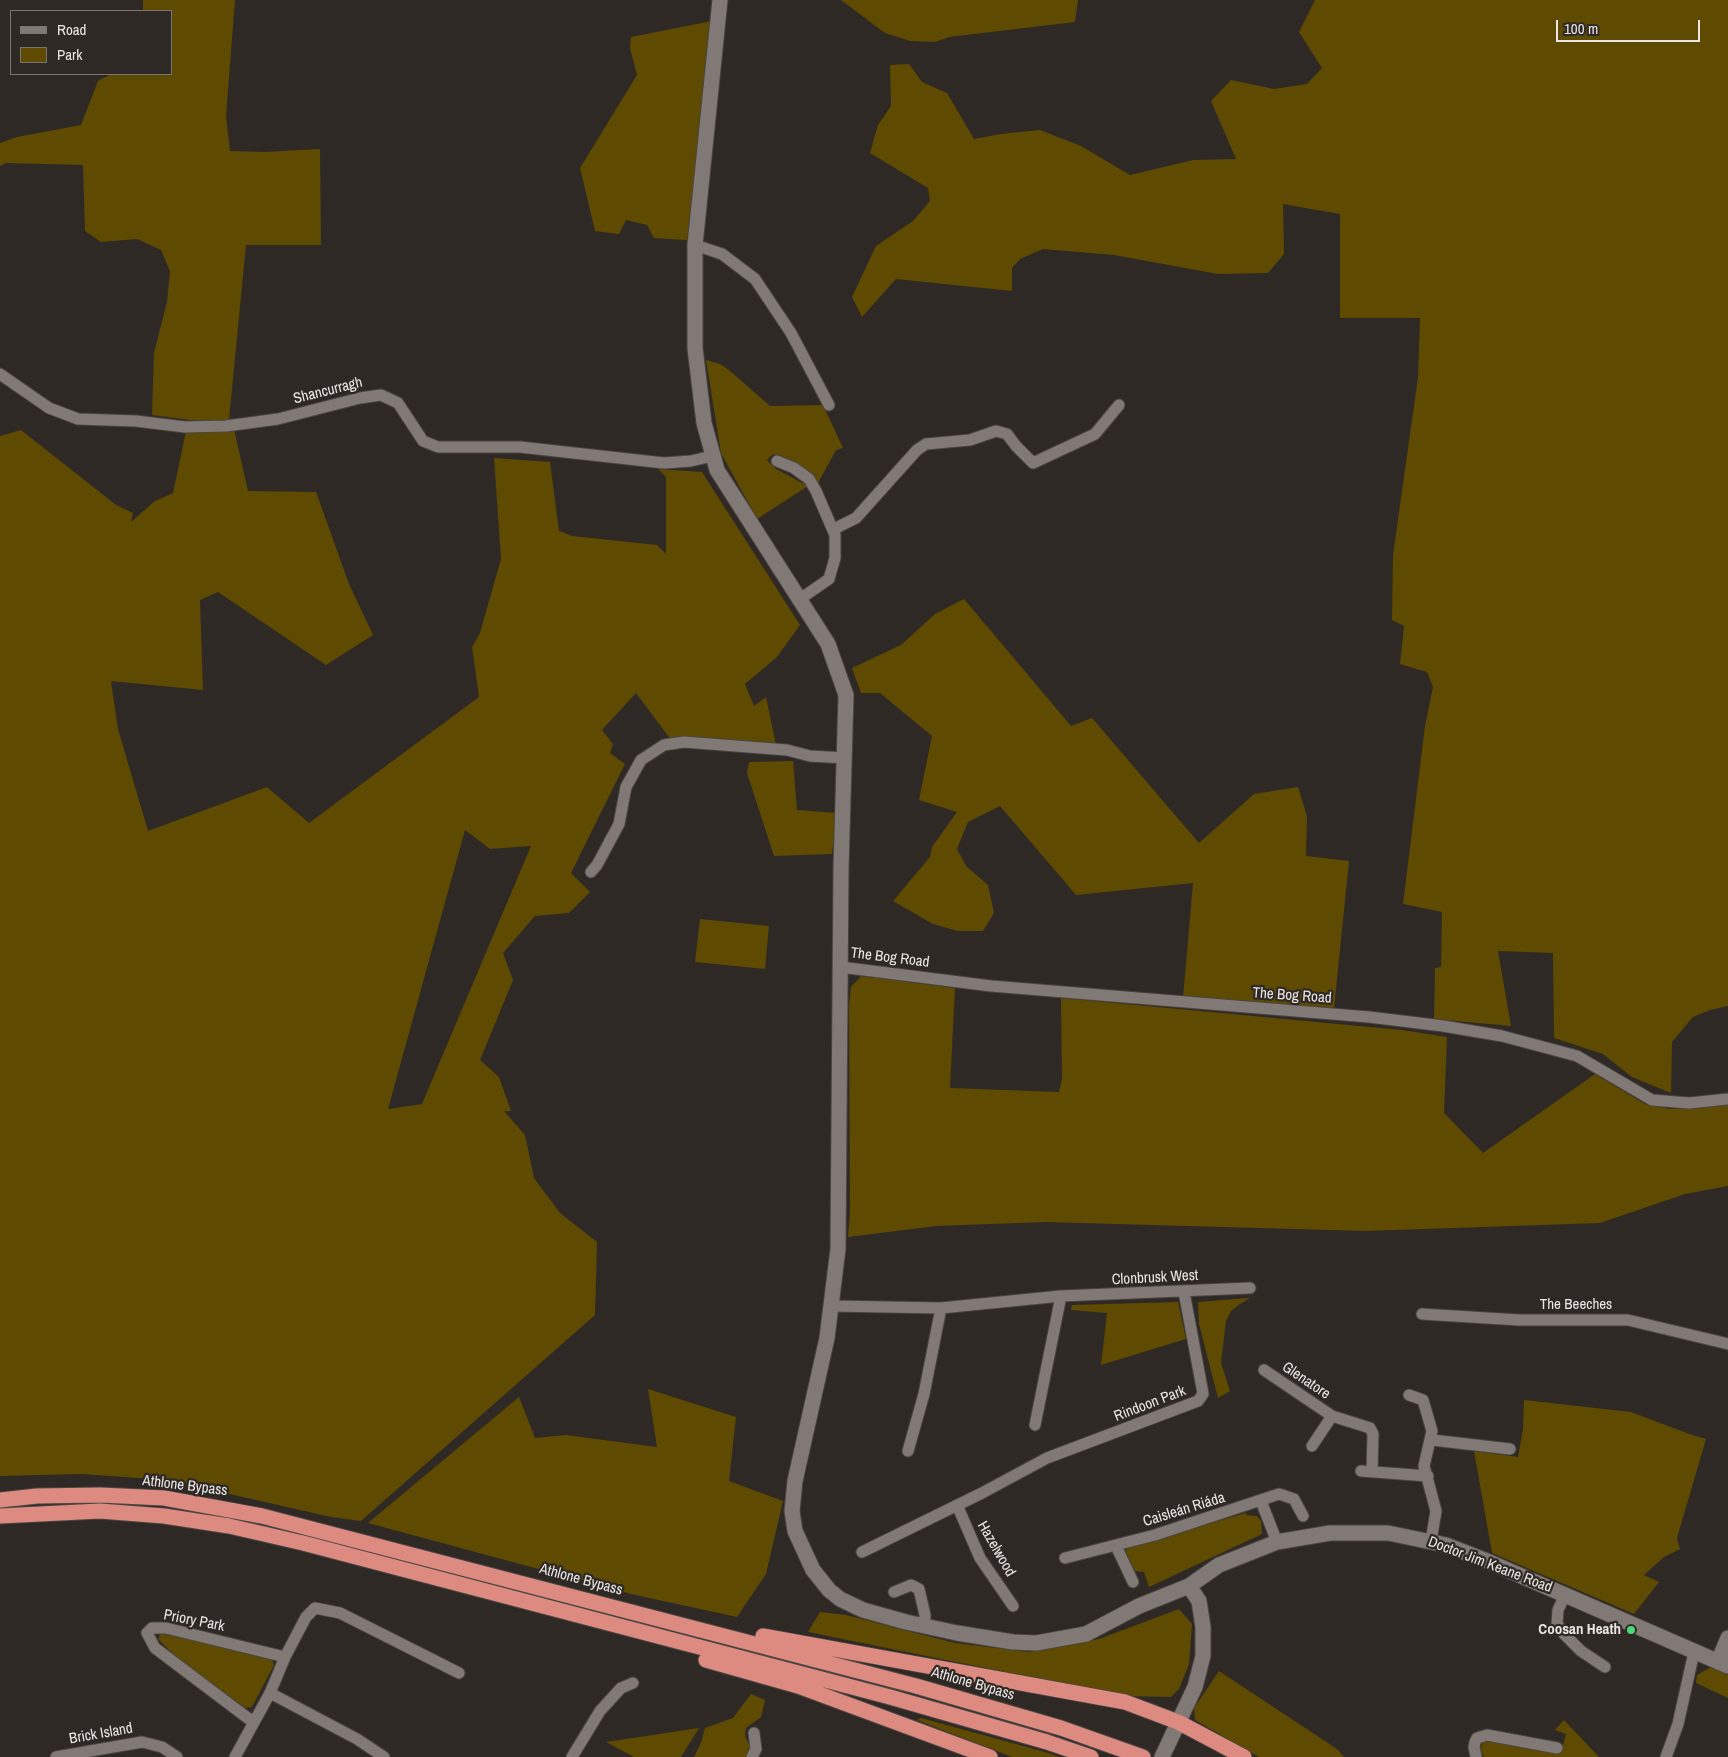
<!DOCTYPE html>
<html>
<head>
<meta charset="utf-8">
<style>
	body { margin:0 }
	#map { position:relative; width:1728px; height:1757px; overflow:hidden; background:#2f2926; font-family:"Archivo Narrow",sans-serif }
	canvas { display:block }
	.legend { position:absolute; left:10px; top:10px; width:162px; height:65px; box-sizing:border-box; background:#2f2926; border:1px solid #7a7572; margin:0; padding:6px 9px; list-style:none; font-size:15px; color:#eae6e4 }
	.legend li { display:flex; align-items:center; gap:10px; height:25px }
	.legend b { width:25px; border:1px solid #7a7572 }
	.scale { position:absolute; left:1556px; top:20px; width:144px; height:22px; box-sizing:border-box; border:2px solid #eae6e4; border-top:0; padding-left:6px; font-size:15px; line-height:18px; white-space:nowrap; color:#eae6e4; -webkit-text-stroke:4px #2f2926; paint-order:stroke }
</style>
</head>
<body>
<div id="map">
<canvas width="1728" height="1757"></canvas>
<ul class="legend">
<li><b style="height:6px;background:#807975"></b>Road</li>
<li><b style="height:14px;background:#5f4a01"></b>Park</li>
</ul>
<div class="scale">100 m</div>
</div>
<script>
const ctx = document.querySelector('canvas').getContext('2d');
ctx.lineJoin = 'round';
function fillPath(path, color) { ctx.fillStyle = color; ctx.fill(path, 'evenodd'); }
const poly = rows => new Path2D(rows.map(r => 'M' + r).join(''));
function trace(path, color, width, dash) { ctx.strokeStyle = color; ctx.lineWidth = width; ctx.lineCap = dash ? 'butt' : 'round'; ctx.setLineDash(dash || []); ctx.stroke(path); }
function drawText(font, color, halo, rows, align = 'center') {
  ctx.font = font + ' "Archivo Narrow",sans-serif'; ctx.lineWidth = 4.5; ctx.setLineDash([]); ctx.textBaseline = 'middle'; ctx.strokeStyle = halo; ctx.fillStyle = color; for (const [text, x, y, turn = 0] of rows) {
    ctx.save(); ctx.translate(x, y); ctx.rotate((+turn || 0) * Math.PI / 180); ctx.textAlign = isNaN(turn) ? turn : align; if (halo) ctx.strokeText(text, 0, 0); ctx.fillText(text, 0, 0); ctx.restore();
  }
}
const green = poly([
	[143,0,235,0,226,116,230,151,264,152,320,149,321,245,246,245,229,420,191,420,152,415,154,353,167,302,170,271,161,250,137,239,101,242,85,231,83,165,6,163,0,166,0,143,17,137,81,125,98,81,111,74,171,74,171,11,143,11],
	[841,0,1078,0,1075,22,949,37,935,42,910,41,885,33],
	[1315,0,1728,0,1728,1006,1710,1010,1693,1017,1672,1042,1671,1093,1632,1077,1603,1054,1554,1038,1553,953,1498,951,1511,1026,1434,1019,1435,968,1441,967,1442,912,1403,904,1425,726,1433,687,1427,672,1400,664,1404,626,1392,620,1393,555,1418,377,1420,318,1340,318,1340,214,1283,204,1284,254,1268,273,1218,274,1114,255,1043,249,1020,259,1012,268,1012,291,896,279,862,317,852,297,876,246,913,221,930,201,928,188,870,153,878,125,891,106,890,65,909,64,922,82,947,93,974,139,1001,134,1040,130,1081,146,1130,175,1193,160,1236,159,1211,101,1231,80,1274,89,1307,84,1322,68,1299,32],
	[712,21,687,240,654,238,647,225,626,220,619,234,595,231,580,168,637,75,630,48,631,37],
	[706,360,720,364,729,370,770,406,823,405,843,448,836,450,818,483,798,464,773,454,767,460,776,469,808,486,757,519,721,453],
	[234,429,248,491,316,492,349,584,373,635,326,665,218,592,200,600,203,690,111,681,118,729,148,831,267,787,309,823,479,697,472,647,480,633,501,559,494,458,550,462,559,531,572,536,657,545,666,554,666,477,658,469,702,472,800,625,777,657,745,684,754,706,766,697,776,745,672,741,636,693,602,730,613,744,610,753,625,764,571,873,590,892,569,913,535,916,503,953,513,980,480,1060,499,1077,511,1111,504,1111,525,1135,534,1178,560,1213,597,1242,595,1315,361,1521,331,1517,168,1480,81,1474,0,1476,0,436,21,430,116,505,133,513,131,522,155,501,173,493,186,431],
	[465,830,490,849,531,846,422,1104,388,1109],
	[964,599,1071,726,1092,718,1199,843,1254,794,1298,787,1307,816,1306,856,1349,861,1334,1009,1183,998,1193,883,1076,895,1000,806,968,822,957,849,966,866,988,885,994,913,983,931,958,931,933,924,893,901,930,857,932,847,957,812,919,800,932,736,880,693,861,693,852,668,901,645,935,614],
	[793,761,797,810,837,813,832,854,774,856,747,773,749,762],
	[700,919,769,926,765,969,695,962],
	[861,976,955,988,950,1088,1059,1092,1062,1079,1061,998,1402,1030,1447,1037,1444,1113,1483,1153,1595,1074,1645,1104,1670,1109,1728,1105,1728,1186,1685,1194,1600,1223,1365,1231,1046,1222,936,1226,848,1237,850,1213,849,1006,851,987],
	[1260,1297,1250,1298,1240,1304,1231,1311,1226,1321,1221,1363,1230,1391,1218,1398,1199,1324,1198,1302],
	[1178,1302,1186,1339,1101,1365,1107,1313,1071,1310,1072,1305],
	[648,1389,736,1417,729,1481,783,1501,766,1574,737,1617,631,1594,368,1523,519,1397,535,1438,566,1435,657,1447],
	[1524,1400,1631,1412,1692,1435,1706,1439,1677,1538,1680,1549,1664,1557,1644,1575,1659,1582,1634,1614,1492,1553,1474,1451,1518,1457,1523,1429],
	[1246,1513,1246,1515,1257,1516,1261,1521,1262,1534,1149,1587,1144,1572,1133,1571,1124,1553,1127,1548,1132,1546],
	[1179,1609,1192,1624,1189,1664,1179,1689,1171,1697,1124,1696,808,1632,820,1612,846,1615,955,1643,1029,1652,1099,1639],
	[161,1633,272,1660,274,1665,252,1707,245,1708,175,1656,158,1639],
	[1711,1667,1728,1675,1728,1698,1696,1683,1697,1675],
	[1219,1671,1337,1749,1344,1757,1259,1757,1195,1720,1194,1708],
	[751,1694,765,1700,761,1717,746,1728,745,1736,751,1749,749,1757,694,1757,701,1743,705,1728,733,1718],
	[921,1718,1045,1752,1059,1757,1012,1757,917,1720],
	[1564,1720,1599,1757,1484,1757,1480,1750,1483,1741,1493,1739,1561,1753,1566,1734,1555,1730],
	[699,1728,681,1757,634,1757,606,1742]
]);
const street = poly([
	[695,245,722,254,755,279,791,333,829,405],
	[0,374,49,408,78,419,136,421,185,427,226,426,278,419,360,398,381,395,398,403,423,441,438,447,520,447,664,463,691,461,712,456],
	[777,461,794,468,809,479,816,491,835,535,835,558,829,579,800,599],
	[834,529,856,518,917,450,926,444,970,440,996,431,1007,434,1016,446,1033,463,1095,434,1119,405],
	[591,872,597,865,619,824,626,787,641,760,664,745,684,742,787,750,810,756,845,758],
	[840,967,991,986,1369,1017,1443,1026,1502,1036,1577,1056,1652,1100,1689,1103,1728,1099],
	[831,1306,941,1308,1061,1296,1250,1288],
	[1422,1314,1519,1320,1628,1320,1728,1344],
	[1264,1370,1332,1416,1370,1428,1373,1434,1372,1472],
	[1409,1395,1423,1400,1432,1431,1424,1466,1436,1511,1431,1541],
	[1035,1425,1061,1296],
	[1432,1440,1510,1449],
	[1312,1446,1332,1416],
	[908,1451,924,1394,941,1308],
	[1361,1471,1428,1476],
	[1261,1501,1277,1542],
	[957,1505,980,1558,1013,1606],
	[1116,1546,1133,1582],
	[862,1552,982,1493,1047,1458,1198,1401,1203,1394,1202,1388,1184,1292],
	[1065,1558,1155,1535,1279,1494,1294,1499,1303,1516],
	[894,1592,911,1585,919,1589,925,1615,924,1626],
	[1565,1595,1558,1610,1557,1624,1564,1634,1581,1651,1605,1667],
	[270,1693,285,1657,306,1617,315,1608,340,1613,459,1673],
	[253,1722,155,1648,147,1633,152,1628,166,1628,285,1657],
	[56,1757,142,1742,162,1747,177,1757],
	[235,1757,270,1693,357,1739,384,1757],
	[572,1757,600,1711,621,1688,633,1683],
	[752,1757,756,1749,754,1733],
	[1476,1757,1474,1747,1475,1742,1477,1738,1487,1735,1557,1748],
	[1666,1757,1678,1724,1694,1652]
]);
const secondary = poly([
	[720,0,695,245,695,348,704,423,717,470,828,644,846,695,841,868,838,1249,827,1338,795,1481,792,1511,795,1531,813,1570,829,1590,840,1599,863,1610,906,1622,957,1633,1013,1642,1036,1643,1086,1634,1139,1606,1189,1586,1219,1565,1277,1542,1330,1533,1388,1533,1446,1545,1487,1561,1728,1666],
	[1718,1662,1728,1638],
	[1162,1757,1195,1687,1203,1656,1203,1627,1199,1601,1189,1586]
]);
const highway = poly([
	[0,1500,37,1496,100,1495,164,1498,262,1516,916,1686,1061,1728,1143,1757],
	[0,1516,100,1511,164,1516,229,1526,303,1543,890,1697,1047,1742,1091,1757],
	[763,1636,1125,1702,1178,1722,1244,1757],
	[706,1660,798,1686,990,1757]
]);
const markers = [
	[1631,1630,5,"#49d778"]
];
const streetNames = [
	["Shancurragh",328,391,-14],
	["The Bog Road",890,958,7],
	["The Bog Road",1292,996,4],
	["Clonbrusk West",1155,1278,-3],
	["The Beeches",1576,1305],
	["Glenatore",1306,1381,34],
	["Rindoon Park",1150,1404,-21],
	["Athlone Bypass",185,1486,7],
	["Caisleán Riáda",1184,1510,-17],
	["Hazelwood",996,1549,60],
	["Doctor Jim Keane Road",1490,1565,21],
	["Athlone Bypass",581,1580,15],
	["Priory Park",194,1621,11],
	["Athlone Bypass",973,1684,16],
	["Brick Island",101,1734,-10]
];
const poiNames = [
	["Coosan Heath",1621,1630]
];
fillPath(green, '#5f4a01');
trace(street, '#4a4542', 13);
trace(secondary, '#4a4542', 17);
trace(highway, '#4a4542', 17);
trace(street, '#807975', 11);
trace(secondary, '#807975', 15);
trace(highway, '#dd8b81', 15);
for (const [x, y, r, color] of markers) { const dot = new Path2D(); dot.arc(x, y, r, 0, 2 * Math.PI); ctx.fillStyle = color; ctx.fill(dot); trace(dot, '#2f2926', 2); }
drawText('15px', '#eae6e4', '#2f2926', streetNames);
drawText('bold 15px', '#eae6e4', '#2f2926', poiNames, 'right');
</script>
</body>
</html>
